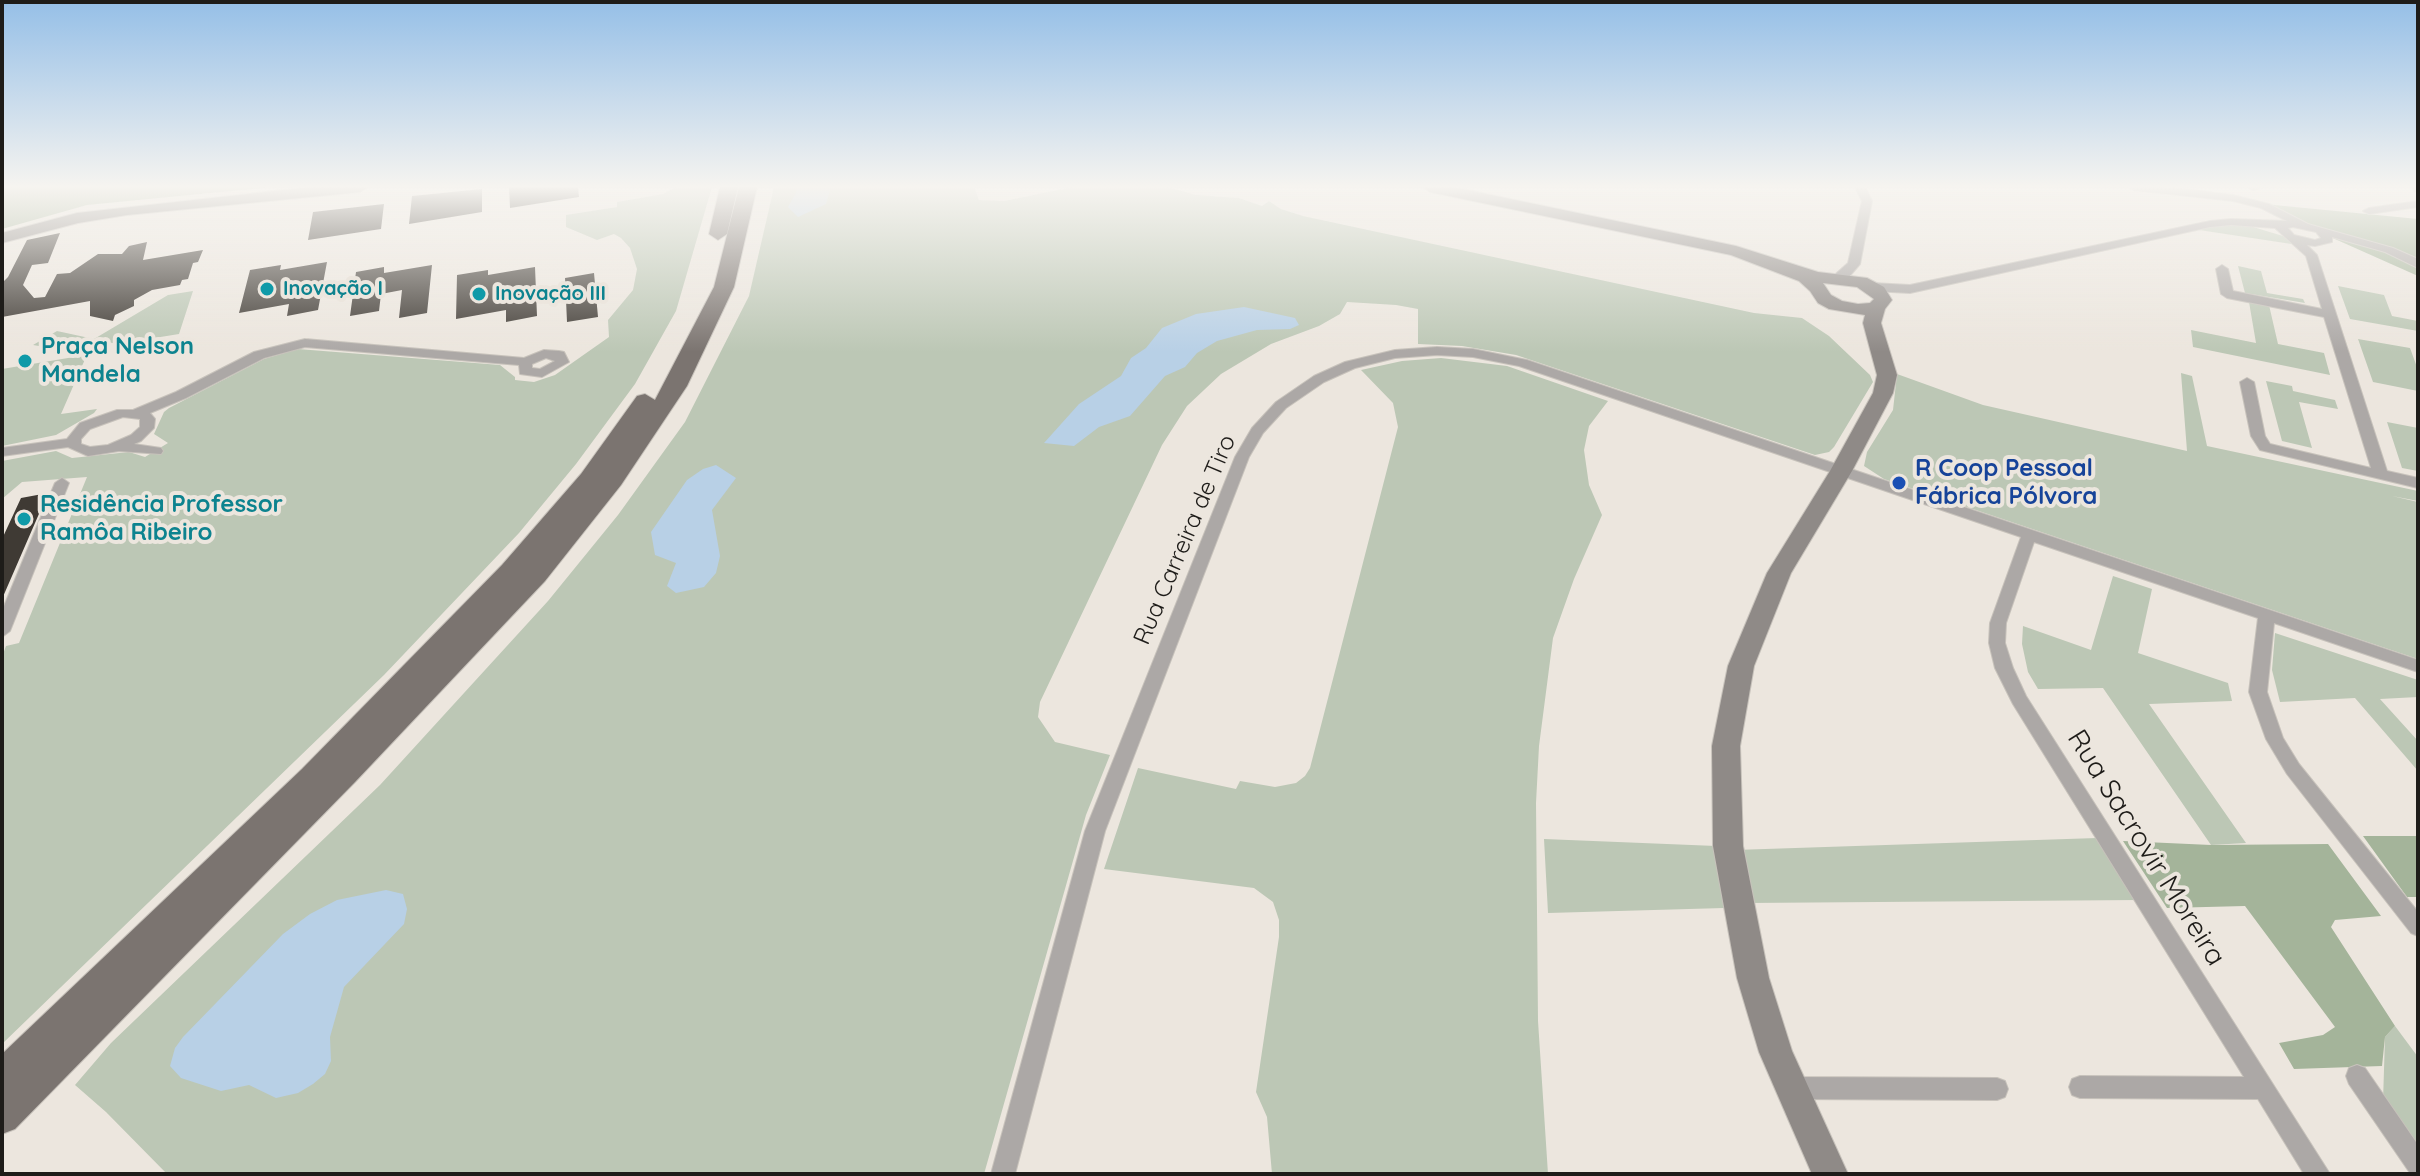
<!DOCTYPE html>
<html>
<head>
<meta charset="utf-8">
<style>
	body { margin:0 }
	#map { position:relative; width:2420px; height:1176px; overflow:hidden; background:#ece6de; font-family:Quicksand,sans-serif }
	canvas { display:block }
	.frame { position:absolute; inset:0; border:4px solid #1e1c19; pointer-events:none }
</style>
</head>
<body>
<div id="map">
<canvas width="2420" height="1176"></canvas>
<div class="frame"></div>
</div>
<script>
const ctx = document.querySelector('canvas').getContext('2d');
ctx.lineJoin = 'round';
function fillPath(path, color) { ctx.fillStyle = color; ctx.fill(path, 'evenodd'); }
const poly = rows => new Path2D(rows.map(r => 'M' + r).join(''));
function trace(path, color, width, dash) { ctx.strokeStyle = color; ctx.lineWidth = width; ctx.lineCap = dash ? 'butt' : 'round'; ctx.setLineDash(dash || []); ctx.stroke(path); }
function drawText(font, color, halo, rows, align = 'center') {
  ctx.font = font + ' Quicksand,sans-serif'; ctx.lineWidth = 8; ctx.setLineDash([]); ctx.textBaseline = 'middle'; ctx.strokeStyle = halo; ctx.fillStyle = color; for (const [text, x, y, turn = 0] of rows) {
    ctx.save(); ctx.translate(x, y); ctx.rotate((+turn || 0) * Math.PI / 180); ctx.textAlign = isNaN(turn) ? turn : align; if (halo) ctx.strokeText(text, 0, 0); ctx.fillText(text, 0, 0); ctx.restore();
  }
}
const green = poly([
	[676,187,712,187,676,311,635,384,576,464,519,533,384,675,2,1044,2,657,6,646,19,643,87,477,22,482,2,499,2,461,56,451,72,458,129,452,145,457,168,443,154,434,164,412,169,408,264,359,298,349,500,365,515,377,515,380,534,382,555,375,609,337,608,320,633,290,637,269,630,248,621,238,614,234,597,240,566,227,566,215,617,207,617,202,663,194],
	[774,187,974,187,979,200,1004,201,1073,187,1167,187,1196,195,1239,198,1262,206,1269,201,1281,209,1303,216,1754,313,1802,318,1829,336,1870,375,1873,382,1834,447,1829,452,1815,455,1516,355,1462,346,1418,344,1418,309,1396,305,1347,302,1340,314,1319,326,1271,344,1221,374,1187,406,1162,445,1040,702,1038,717,1055,742,1110,755,1086,815,984,1174,167,1174,106,1112,75,1085,111,1043,380,785,548,601,618,515,685,422,749,296],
	[2240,223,2283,236,2298,245,2199,230,2220,224],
	[2238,266,2261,271,2267,293,2303,299,2305,303,2245,293],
	[2338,286,2384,295,2392,316,2418,321,2418,331,2350,319],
	[193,291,179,334,117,344,94,339,45,347,33,345,57,331,94,339,168,295],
	[2249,302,2269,305,2278,344,2324,353,2330,375,2193,347,2191,330,2256,343],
	[2358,339,2410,348,2418,370,2418,391,2373,382],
	[92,354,86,357,61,414,97,409,94,413,56,435,2,446,2,369],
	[1441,358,1507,366,1608,401,1589,426,1584,450,1589,485,1602,515,1574,579,1553,638,1539,746,1536,803,1538,1021,1548,1174,1272,1174,1267,1117,1256,1092,1279,937,1279,920,1273,902,1254,888,1104,869,1138,768,1236,789,1240,781,1275,787,1296,783,1305,776,1310,768,1398,427,1393,403,1361,370,1402,361],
	[2181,373,2192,376,2207,446,2418,491,2418,501,2392,496,2418,502,2418,659,1884,479,1864,466,1867,452,1893,410,1897,374,1983,405,2187,451],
	[2266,381,2292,386,2293,391,2335,400,2338,409,2299,402,2312,448,2282,441],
	[2387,422,2418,428,2418,471,2402,468],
	[2113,576,2152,589,2138,653,2228,683,2232,701,2149,704,2246,843,2211,845,2103,688,2038,689,2028,672,2022,644,2023,626,2091,650],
	[2275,633,2418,680,2418,697,2380,699,2418,741,2418,771,2355,698,2280,702,2272,670],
	[2097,838,2139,900,1747,903,1735,850],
	[1544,839,1716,846,1724,908,1548,913],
	[2395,1026,2418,1057,2418,1154,2383,1102,2385,1037]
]);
const forest = poly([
	[2,187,272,187,87,205,2,229],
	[2254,203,2418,219,2418,276],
	[2363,836,2418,836,2418,897,2407,897],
	[2123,841,2211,845,2328,844,2381,916,2335,920,2331,927,2395,1026,2385,1037,2382,1066,2294,1069,2279,1043,2323,1035,2335,1027,2245,906,2167,908]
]);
const water = poly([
	[795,187,831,187,826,204,798,217,788,207,796,193],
	[1244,307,1295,318,1299,325,1290,329,1257,330,1217,341,1197,353,1185,367,1165,376,1130,416,1099,427,1074,446,1044,443,1079,404,1121,376,1131,358,1146,348,1162,328,1196,314],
	[716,465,736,478,712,510,720,556,716,573,704,587,676,593,667,586,676,563,655,555,651,532,687,480,703,469],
	[386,890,403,894,407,909,404,924,344,987,330,1037,331,1061,325,1074,313,1084,298,1093,276,1098,249,1085,221,1091,181,1078,170,1066,175,1048,183,1037,283,934,310,914,337,900]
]);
const building = poly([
	[509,187,578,187,579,197,510,208],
	[482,189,482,212,409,224,412,196],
	[384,204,381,229,308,240,313,212],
	[60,233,48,263,32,265,23,285,34,298,45,297,57,274,70,273,98,254,122,254,129,246,147,242,143,260,203,250,198,262,193,263,188,279,182,280,180,285,152,290,134,300,134,306,115,315,113,321,90,316,90,301,2,317,2,283,8,277,27,240],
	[327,262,318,310,287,316,289,304,239,313,250,270,281,265,280,270],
	[432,265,427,313,399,318,402,290,381,294,379,311,350,316,356,272,384,267,384,273],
	[535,267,537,316,506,322,506,310,456,319,457,275,488,270,488,275],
	[594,273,598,317,567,322,565,278],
	[48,493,35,523,2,599,2,539,21,498]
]);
const street = poly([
	[1855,187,1865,187,1872,201,1860,264,1848,278,1836,283,1830,279,1848,263,1862,201,1855,187],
	[2129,187,2163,187,2233,195,2269,204,2308,224,2393,248,2418,259,2418,268,2385,252,2332,237,2332,242,2315,246,2307,245,2317,255,2387,471,2418,478,2418,488,2260,450,2251,436,2240,382,2247,378,2254,382,2265,436,2270,444,2371,468,2324,317,2227,298,2221,294,2216,269,2222,265,2228,269,2233,291,2322,309,2306,256,2275,228,2231,225,2210,227,1910,293,1872,291,1866,287,1872,283,1910,285,2210,221,2231,219,2287,221,2261,208,2233,201,2134,190,2129,187],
	[2293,227,2316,232,2321,238,2315,240,2294,235,2288,228,2293,227],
	[2248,187,2263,187,2253,190,2248,187],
	[2412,187,2418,187,2418,192,2414,191,2412,187],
	[2418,201,2418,207,2369,214,2363,211,2369,208,2418,201],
	[305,339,524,358,544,350,559,351,564,352,569,362,542,377,520,374,519,365,305,347,264,358,186,398,150,413,155,419,154,428,141,441,134,444,161,448,163,451,161,454,119,451,88,456,68,447,2,456,2,448,67,439,80,423,117,410,133,410,176,392,254,352,305,339],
	[546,358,555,361,540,369,532,368,532,364,546,358],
	[123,417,140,419,140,427,131,435,108,445,90,447,81,444,81,439,90,429,123,417],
	[1437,347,1473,349,1527,360,2418,660,2418,672,2274,623,2267,692,2283,738,2299,764,2418,912,2418,936,2411,933,2287,774,2266,739,2249,692,2258,618,2034,542,2006,623,2005,643,2013,668,2026,696,2330,1174,2304,1174,2258,1099,2080,1098,2072,1095,2069,1087,2072,1079,2080,1076,2244,1077,2013,704,1995,668,1989,643,1990,623,2021,537,1519,366,1473,357,1437,355,1395,358,1355,368,1324,382,1286,408,1263,433,1249,457,1105,831,1015,1174,991,1174,1085,831,1235,457,1252,428,1276,402,1314,376,1345,362,1395,350,1437,347],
	[62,478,69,483,10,631,2,637,2,611,55,483,62,478],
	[2357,1065,2365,1068,2418,1145,2418,1174,2410,1173,2349,1084,2346,1076,2349,1068,2357,1065],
	[1790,1077,1997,1078,2005,1081,2008,1089,2005,1097,1997,1100,1790,1099,1782,1096,1779,1088,1782,1080,1790,1077]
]);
const secondary = poly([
	[311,187,368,187,360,192,127,215,78,223,2,243,2,233,77,213,311,187],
	[1422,187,1453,187,1736,246,1818,272,1867,278,1884,287,1892,300,1885,309,1881,323,1897,375,1893,393,1852,471,1791,573,1754,666,1740,746,1743,846,1769,978,1792,1051,1848,1174,1812,1174,1759,1052,1737,978,1713,846,1712,746,1728,666,1767,573,1830,471,1873,393,1877,375,1863,323,1865,315,1829,309,1818,303,1810,291,1799,281,1731,255,1430,192,1422,187],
	[1823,283,1857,287,1874,299,1870,303,1858,304,1842,301,1831,295,1823,283]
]);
const primary = poly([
	[720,187,738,187,727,234,718,240,709,234,720,187],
	[739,187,757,187,734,287,687,386,621,485,545,581,355,782,15,1129,2,1134,2,1054,302,769,502,565,581,474,637,396,645,394,655,400,714,287,739,187]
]);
const markers = [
	[267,289,8,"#0f9aa8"],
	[479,294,8,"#0f9aa8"],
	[25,361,8,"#0f9aa8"],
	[1899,483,8,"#1a4fb4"],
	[24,519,8,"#0f9aa8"]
];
const farCulturenames = [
	["Inovação I",283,289],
	["Inovação III",495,294]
];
const cultureNames = [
	["Praça Nelson",41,347],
	["Mandela",41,375],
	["Residência Professor",40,505],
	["Ramôa Ribeiro",40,533]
];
const transitNames = [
	["R Coop Pessoal",1915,469],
	["Fábrica Pólvora",1915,497]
];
const streetNames = [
	["Rua Carreira de Tiro",1185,540,-67]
];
const nearStreetnames = [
	["Rua Sacrovir Moreira",2146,848,58]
];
fillPath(green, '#bcc7b5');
fillPath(forest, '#a4b49a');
fillPath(water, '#b8d0e6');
fillPath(building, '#3f3a34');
trace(street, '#c7c2bb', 2);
trace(secondary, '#c7c2bb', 2);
trace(primary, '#c7c2bb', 2);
fillPath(street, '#aca8a6');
fillPath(secondary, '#8f8a87');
fillPath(primary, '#7b7470');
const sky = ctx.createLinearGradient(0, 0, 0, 352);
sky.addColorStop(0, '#95bfe7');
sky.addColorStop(0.53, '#f6f4f0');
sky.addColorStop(1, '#f6f4f000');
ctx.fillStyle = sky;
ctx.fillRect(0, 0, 2420, 352);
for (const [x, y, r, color] of markers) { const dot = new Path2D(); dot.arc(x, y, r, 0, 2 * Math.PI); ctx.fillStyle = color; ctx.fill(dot); trace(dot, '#ece6de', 3); }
drawText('bold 20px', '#0d838f', '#ece6de', farCulturenames, 'left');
drawText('bold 24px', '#0d838f', '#ece6de', cultureNames, 'left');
drawText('bold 24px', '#164399', '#ece6de', transitNames, 'left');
drawText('24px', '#1e1c19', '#ece6de', streetNames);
drawText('28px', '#1e1c19', '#ece6de', nearStreetnames);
</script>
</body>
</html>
